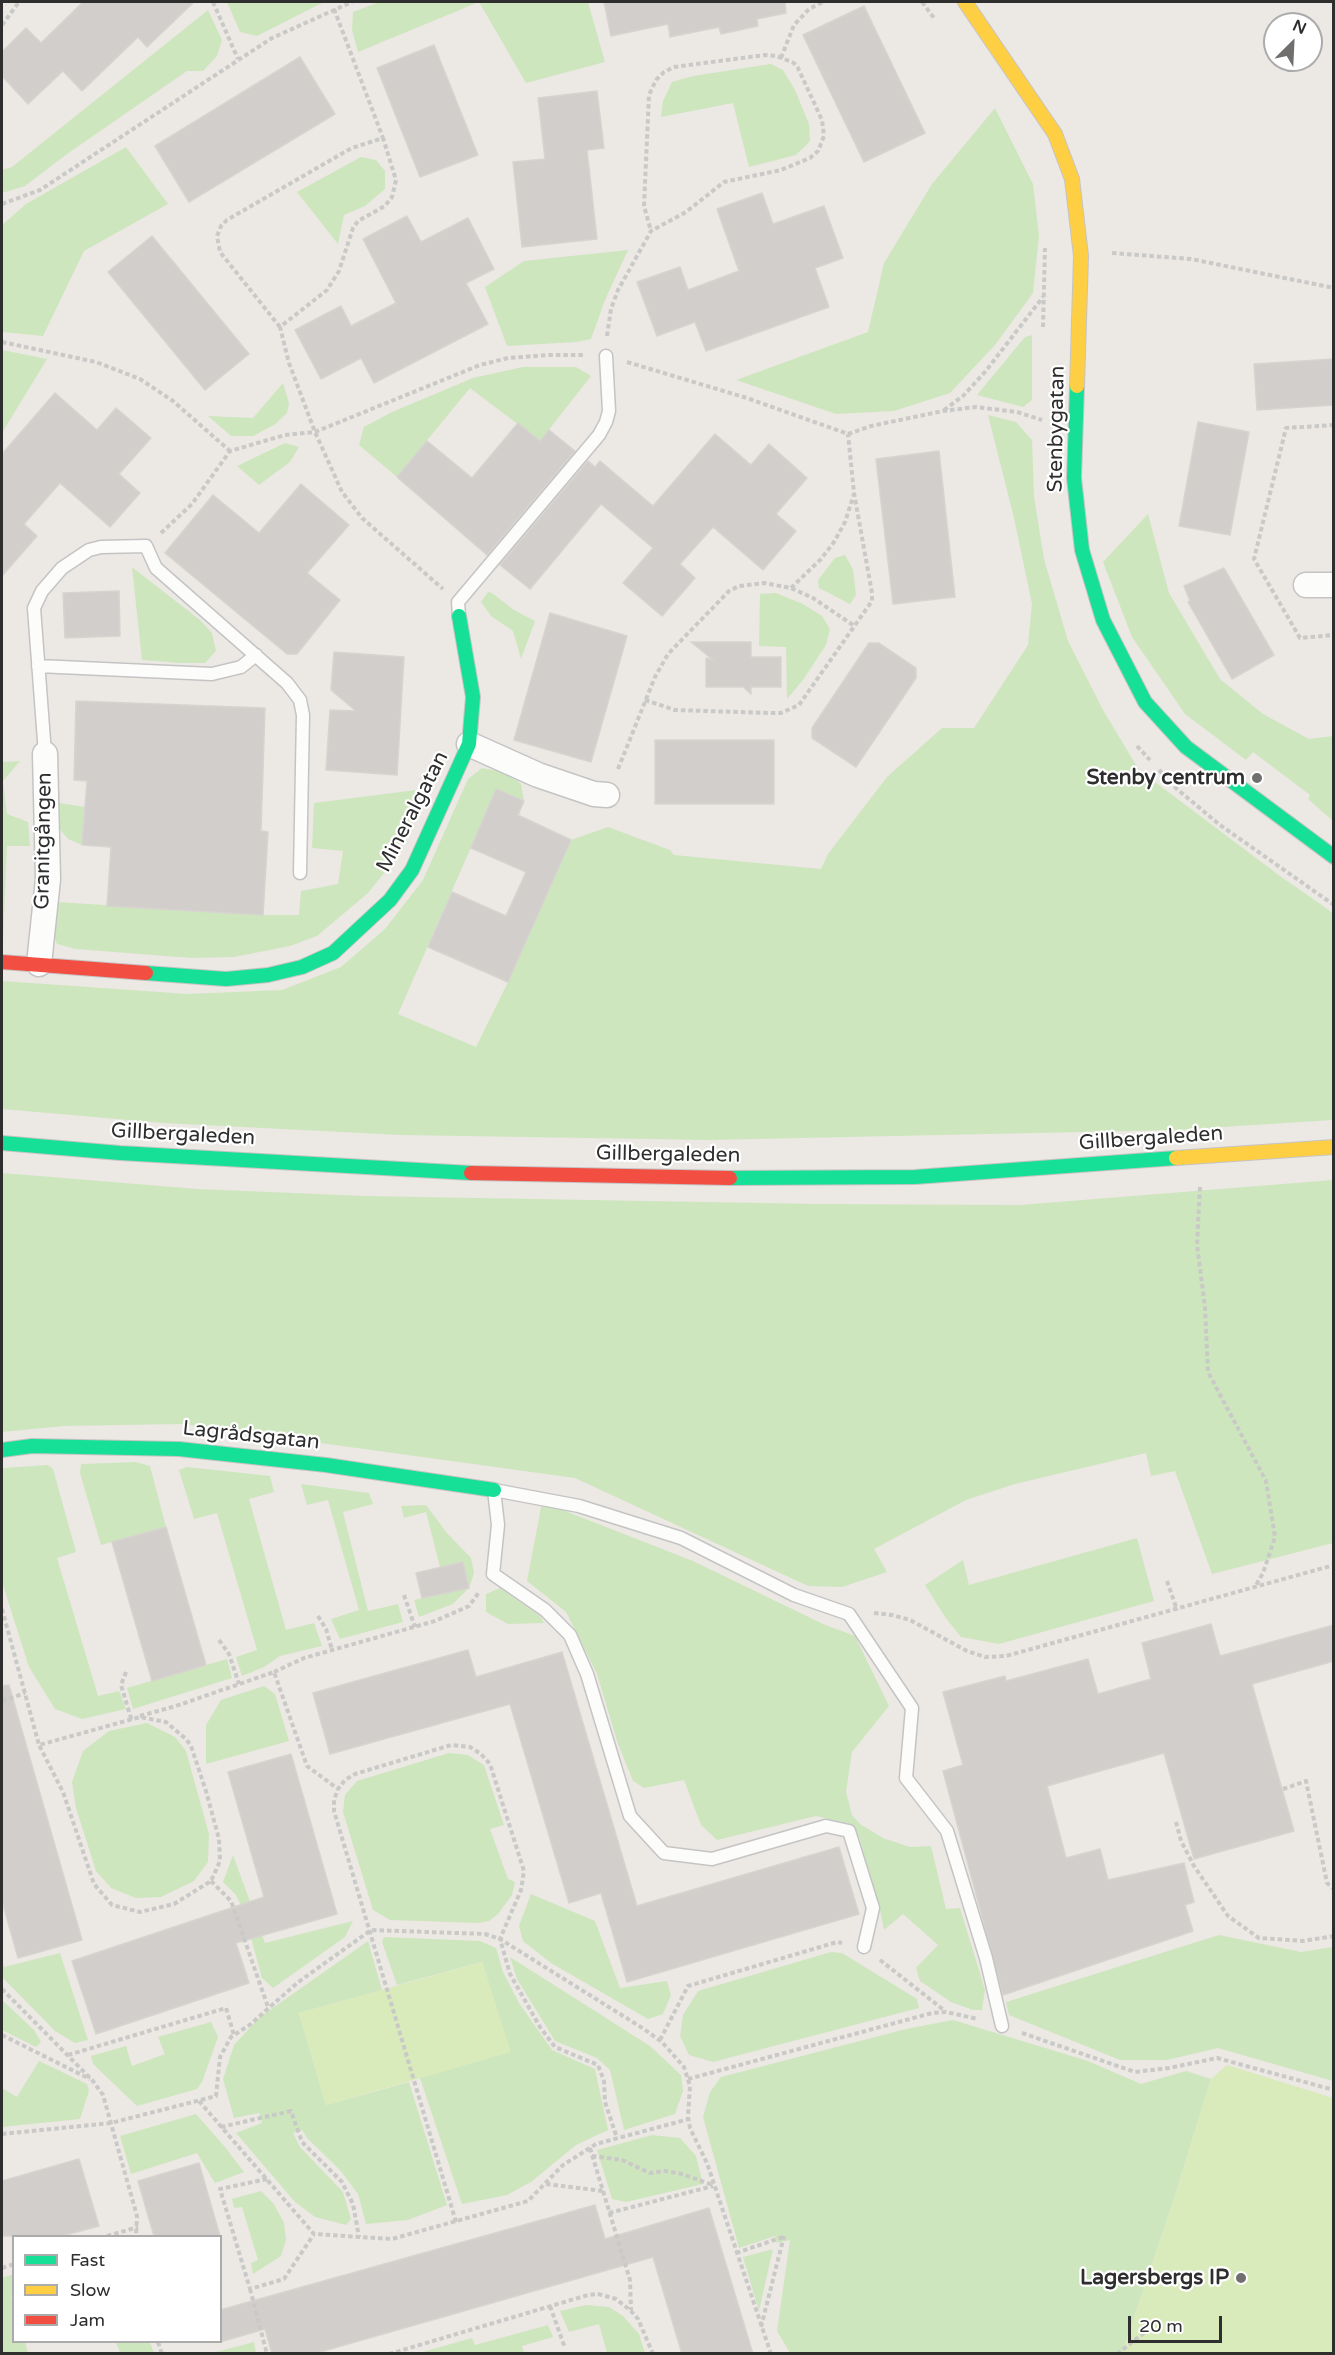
<!DOCTYPE html>
<html>
<head>
<meta charset="utf-8">
<style>
	body { margin:0 }
	#map { position:relative; width:1335px; height:2355px; overflow:hidden; background:#ece8e4; font-family:"Varela Round",sans-serif }
	canvas { display:block }
	.frame { position:absolute; inset:0; border:3px solid #2e2e2e; pointer-events:none }
	.legend { position:absolute; left:12px; top:2235px; width:210px; height:108px; box-sizing:border-box; background:#fff; border:2px solid #ababab; margin:0; padding:8px 10px; list-style:none; font-size:18px; color:#2e2e2e }
	.legend li { display:flex; align-items:center; gap:12px; height:30px }
	.legend b { width:30px; border:2px solid #ababab }
	.north { position:absolute; left:1263px; top:12px; width:60px; height:60px; box-sizing:border-box; background:#fff; border:2px solid #ababab; border-radius:50%; rotate:24deg; font-size:16px; font-weight:700; line-height:24px; text-align:center; color:#2e2e2e }
	.north::after { content:''; display:block; margin:auto; width:21px; height:27px; background:#706f6e; clip-path:polygon(50% 0,100% 100%,50% 72%,0 100%) }
	.scale { position:absolute; left:1128px; top:2316px; width:94px; height:27px; box-sizing:border-box; border:3px solid #2e2e2e; border-top:0; padding-left:8px; font-size:18px; line-height:21px; white-space:nowrap; color:#2e2e2e; -webkit-text-stroke:4px #fff; paint-order:stroke }
</style>
</head>
<body>
<div id="map">
<canvas width="1335" height="2355"></canvas>
<div class="frame"></div>
<ul class="legend">
<li><b style="height:8px;background:#16e098"></b>Fast</li>
<li><b style="height:8px;background:#ffcf43"></b>Slow</li>
<li><b style="height:8px;background:#f24e42"></b>Jam</li>
</ul>
<div class="north">N</div>
<div class="scale">20 m</div>
</div>
<script>
const ctx = document.querySelector('canvas').getContext('2d');
ctx.lineJoin = 'round';
function fillPath(path, color) { ctx.fillStyle = color; ctx.fill(path, 'evenodd'); }
const poly = rows => new Path2D(rows.map(r => 'M' + r).join(''));
function trace(path, color, width, dash) { ctx.strokeStyle = color; ctx.lineWidth = width; ctx.lineCap = dash ? 'butt' : 'round'; ctx.setLineDash(dash || []); ctx.stroke(path); }
function drawText(font, color, halo, rows, align = 'center') {
  ctx.font = font + ' "Varela Round",sans-serif'; ctx.lineWidth = 4.5; ctx.setLineDash([]); ctx.textBaseline = 'middle'; ctx.strokeStyle = halo; ctx.fillStyle = color; for (const [text, x, y, turn = 0] of rows) {
    ctx.save(); ctx.translate(x, y); ctx.rotate((+turn || 0) * Math.PI / 180); ctx.textAlign = isNaN(turn) ? turn : align; if (halo) ctx.strokeText(text, 0, 0); ctx.fillText(text, 0, 0); ctx.restore();
  }
}
const green = poly([
	[227,2,324,2,257,36,240,32],
	[379,2,588,2,605,62,526,83,479,2,358,52,352,30,353,12],
	[208,10,222,40,217,56,203,71,187,71,67,154,25,186,2,193,2,170,12,167],
	[771,64,783,70,795,90,809,124,810,141,796,155,749,167,733,103,661,117,663,101,672,82,693,76],
	[995,108,1033,184,1039,236,1033,293,995,345,950,393,894,411,836,414,736,380,868,332,884,263,932,184],
	[126,147,168,204,84,251,43,336,2,332,2,225,26,204],
	[361,157,376,160,385,171,385,189,365,206,344,215,338,244,297,192],
	[628,250,605,300,591,339,576,342,507,346,485,287,524,261],
	[1032,335,1032,400,1023,407,977,395,1025,337],
	[2,350,47,359,2,433],
	[523,367,576,367,591,376,540,441,470,388,397,477,359,445,364,427,392,412,473,378],
	[283,383,289,403,287,413,274,425,253,436,231,436,208,416,253,418],
	[988,415,1016,422,1032,440,1034,496,1044,559,1068,641,1103,710,1139,770,1280,876,1333,913,1333,1120,1176,1130,708,1140,401,1135,163,1123,2,1109,2,981,188,994,282,990,341,967,385,929,423,880,468,779,482,768,508,773,521,784,524,801,496,790,398,1014,476,1047,508,982,571,840,608,827,670,850,674,855,821,869,828,854,887,777,942,728,974,728,1028,645,1032,604,1014,518],
	[285,443,299,447,290,462,259,485,237,466],
	[1148,514,1169,593,1220,679,1263,714,1309,739,1333,736,1333,821,1308,799,1310,795,1253,752,1246,760,1185,714,1132,637,1103,562],
	[845,555,853,569,856,595,850,604,819,588,818,580,835,558],
	[132,567,200,620,212,633,216,651,205,663,180,663,142,660],
	[488,592,492,593,514,610,535,621,521,659,513,631,491,616,481,602],
	[776,593,803,604,822,616,830,629,826,645,803,680,787,699,786,647,759,646,760,594],
	[20,761,3,781,7,814,28,822,30,846,7,846,3,943,2,943,2,762],
	[424,789,411,820,388,868,368,893,317,936,290,946,234,957,191,958,76,949,57,944,50,926,57,902,263,915,299,915,301,891,338,884,343,851,312,848,314,803],
	[59,803,105,810,104,819,84,818,82,845,68,839,57,826],
	[2,1173,198,1189,365,1196,817,1204,1020,1205,1333,1180,1333,1543,1212,1574,1175,1471,1151,1476,1146,1453,1015,1484,966,1500,874,1549,887,1572,842,1587,808,1586,575,1478,182,1424,64,1426,2,1432],
	[136,1462,150,1466,166,1527,101,1545,80,1473,81,1464],
	[48,1465,53,1469,76,1552,57,1558,98,1696,119,1691,126,1709,82,1719,55,1709,29,1667,2,1582,2,1468],
	[187,1467,270,1476,274,1492,249,1499,286,1630,314,1623,322,1646,280,1656,264,1667,242,1676,236,1657,257,1650,217,1513,194,1519,179,1470],
	[301,1484,369,1493,373,1504,343,1512,368,1611,398,1604,403,1622,340,1639,331,1619,359,1610,328,1500,307,1505],
	[542,1502,693,1561,823,1624,855,1636,889,1706,852,1752,846,1792,852,1815,860,1824,883,1838,910,1847,931,1846,946,1909,960,1908,985,1990,982,2010,973,2010,951,2002,920,1981,916,1968,938,1945,903,1914,884,1930,880,1910,859,1837,847,1823,816,1816,717,1840,701,1825,684,1780,644,1788,633,1781,618,1744,597,1674,566,1612,527,1581],
	[426,1505,447,1533,471,1558,474,1573,469,1588,453,1604,419,1617,414,1600,468,1588,463,1562,440,1567,426,1512,404,1518,401,1506],
	[1137,1538,1154,1601,999,1644,961,1637,945,1617,925,1585,963,1560,969,1585],
	[500,1588,541,1617,544,1623,508,1624,486,1612,486,1594],
	[227,1659,232,1678,133,1709,127,1688],
	[264,1686,275,1694,289,1741,206,1764,206,1725,221,1700],
	[147,1723,175,1737,186,1751,209,1834,208,1862,194,1881,161,1897,136,1898,111,1888,96,1871,76,1808,72,1782,83,1751,109,1731],
	[449,1753,468,1755,484,1765,504,1825,490,1829,508,1879,515,1882,512,1895,498,1914,489,1921,478,1923,390,1920,373,1910,343,1812,345,1795,357,1781],
	[233,1855,265,1943,353,1921,345,1937,273,1988,262,1978,244,1912,236,1895,223,1882],
	[531,1894,595,1921,620,1988,667,1981,671,1995,663,2014,648,2019,551,1963,523,1941,519,1926],
	[1219,1935,1301,1952,1333,1947,1333,2081,1218,2048,1167,2060,1120,2060,1009,2015,1006,2002],
	[384,1937,480,1941,496,1948,503,1972,519,2003,552,2050,595,2069,608,2130,576,2145,531,2182,507,2195,462,2204,420,2078,510,2051,482,1962,397,1985,382,1942],
	[368,1941,382,1990,299,2013,326,2105,409,2082,447,2205,408,2220,366,2224,358,2194,340,2170,307,2138,302,2130,293,2133,300,2147,343,2192,351,2219,346,2225,315,2217,295,2202,236,2133,262,2123,259,2113,234,2118,223,2079,234,2045,260,2017],
	[831,1952,842,1953,917,1999,919,2008,713,2062,689,2055,680,2036,683,2015,698,1991],
	[60,1953,88,2040,75,2043,55,2031,2,1977,2,1960,4,1967],
	[510,1957,650,2046,681,2075,683,2091,675,2114,624,2130,610,2070,597,2058,555,2041,517,1979],
	[2,2000,34,2030,41,2042,36,2047,2,2030],
	[953,2020,1088,2061,1141,2084,1186,2071,1211,2079,1173,2202,1122,2353,790,2353,777,2331,790,2240,777,2243,775,2236,739,2248,703,2117,710,2092,721,2077,906,2029],
	[211,2022,218,2037,202,2082,197,2089,137,2106,93,2064,91,2056,126,2046,132,2066,165,2054,158,2037],
	[39,2061,87,2084,89,2091,80,2119,2,2127,2,2088,17,2097],
	[196,2114,225,2147,244,2172,215,2183,197,2153,131,2174,120,2136],
	[652,2135,680,2138,696,2156,703,2184,626,2202,612,2199,597,2150],
	[261,2191,274,2204,284,2223,286,2240,281,2256,253,2274,251,2263,258,2260,242,2207,234,2208,232,2199],
	[773,2249,759,2311,743,2257],
	[13,2274,13,2295,11,2296,13,2304,14,2342,25,2342,28,2353,2,2353,2,2278],
	[586,2305,609,2307,623,2316,639,2334,645,2353,607,2353,599,2324,569,2332,560,2311],
	[548,2325,553,2337,522,2346,524,2353,419,2353,472,2338,475,2345],
	[116,2342,150,2342,154,2353,120,2353],
	[254,2342,256,2353,212,2353]
]);
const pitch = poly([
	[482,1962,511,2052,326,2105,299,2013],
	[1227,2065,1333,2098,1333,2353,1122,2353,1173,2202,1211,2079]
]);
const building = poly([
	[83,2,194,2,147,47,138,37,82,91,63,71,28,104,2,76,2,52,26,28,41,43,83,2],
	[604,2,785,2,786,13,757,19,758,26,721,34,719,27,670,37,668,24,611,36,604,2],
	[864,6,925,133,864,162,803,35,864,6],
	[434,45,478,155,420,177,377,68,434,45],
	[300,57,335,114,189,202,155,146,300,57],
	[597,91,604,148,587,150,597,239,522,247,513,162,545,159,538,98,597,91],
	[762,193,773,224,824,206,843,258,815,268,829,307,706,351,695,322,657,336,637,282,680,267,688,290,739,271,717,209,762,193],
	[407,216,421,242,468,218,494,269,466,283,488,324,374,383,361,358,321,379,295,330,341,306,351,326,396,303,363,239,407,216],
	[152,236,249,354,205,390,108,272,152,236],
	[1334,359,1334,405,1257,410,1254,364,1334,359],
	[55,393,97,430,116,408,151,438,119,474,140,493,110,527,60,483,24,524,37,536,2,576,2,454,55,393],
	[1198,422,1249,432,1230,535,1179,526,1198,422],
	[518,423,540,441,549,430,575,451,487,555,397,477,427,441,472,478,518,423],
	[715,434,751,465,769,444,807,478,776,514,796,531,763,570,713,527,680,564,695,578,662,616,623,583,653,548,601,504,530,589,500,565,588,461,595,467,600,461,653,506,715,434],
	[939,451,955,597,893,604,876,459,939,451],
	[301,484,349,525,307,573,340,600,297,654,287,654,165,553,213,495,259,533,301,484],
	[1224,568,1274,655,1232,679,1188,602,1190,601,1184,586,1224,568],
	[119,591,120,636,65,638,63,593,119,591],
	[550,613,627,636,591,762,514,740,550,613],
	[691,642,751,642,751,657,781,657,781,687,751,687,751,694,743,687,706,687,706,658,713,660,691,642],
	[869,643,879,643,916,668,916,678,856,767,812,738,812,728,869,643],
	[334,652,404,657,397,775,326,770,330,710,356,711,331,690,334,652],
	[76,701,265,708,261,831,268,832,263,915,107,906,111,847,82,845,87,781,74,780,76,701],
	[655,740,774,740,774,804,655,804,655,740],
	[496,789,524,801,518,815,571,840,508,982,428,947,452,892,506,916,526,872,471,848,496,789],
	[166,1527,206,1665,152,1681,112,1542,166,1527],
	[463,1562,469,1588,422,1598,416,1573,463,1562],
	[1211,1624,1220,1656,1334,1625,1334,1661,1252,1684,1294,1831,1194,1859,1164,1753,1047,1786,1066,1858,1100,1849,1108,1880,1184,1863,1194,1902,1185,1905,1193,1931,1003,1995,943,1771,963,1765,943,1692,1005,1676,1006,1681,1088,1659,1098,1694,1151,1679,1142,1643,1211,1624],
	[468,1650,476,1677,562,1652,637,1906,839,1847,859,1914,627,1982,601,1893,569,1903,510,1704,330,1754,313,1693,468,1650],
	[9,1685,82,1940,18,1958,2,1901,2,1686,9,1685],
	[291,1754,337,1914,236,1943,249,1983,96,2034,72,1961,264,1897,228,1772,291,1754],
	[79,2159,99,2226,62,2236,2,2236,2,2181,79,2159],
	[199,2163,220,2236,154,2236,138,2181,199,2163],
	[595,2205,605,2239,709,2208,753,2354,682,2354,653,2257,313,2354,272,2354,265,2329,220,2342,220,2310,595,2205]
]);
const path = poly([
	[213,2,238,59],
	[922,2,934,18],
	[334,9,383,138],
	[2,25,19,2],
	[781,58,794,25,809,9,823,2],
	[2,204,40,190,272,38,352,2],
	[1112,253,1191,259,1334,288],
	[280,327,220,252,217,236,221,226,227,220,336,157,352,148,383,138,396,180,392,197,385,206,358,221,353,228,339,271,327,290,280,327,289,363,315,432,342,492,362,518,443,589],
	[1043,327,1045,248],
	[607,336,611,309,618,290,651,231,686,212,724,182,781,170,810,158,818,151,824,136,822,120,798,68,794,63,777,56,765,55,674,67,664,72,656,80,649,95,644,206,651,231],
	[2,342,96,362,140,379,173,401,230,451],
	[627,362,747,398,848,434,871,426,943,411,976,407,1017,412,1042,420],
	[944,410,963,396,985,372,1043,297],
	[1334,425,1286,428,1254,559,1300,638,1334,635],
	[161,533,192,504,230,451,285,435,315,432,480,365,508,358,549,355,584,355],
	[791,588,821,559,834,542,845,522,854,494],
	[645,700,675,710,769,713,781,713,799,705,872,601,872,593,854,493,848,434],
	[1137,746,1150,760],
	[618,769,655,677,668,654,729,591,739,586,764,583,791,588,813,598,853,625],
	[1159,770,1177,789,1220,825,1334,905],
	[1200,1187,1197,1245,1205,1307,1208,1372,1266,1481,1275,1537,1263,1573,1255,1587],
	[1167,1581,1177,1610],
	[404,1595,415,1627],
	[2,1609,39,1745,140,1717,166,1722,186,1739,191,1746,206,1791,219,1839,220,1861,211,1881,174,1904,140,1912,112,1905,94,1884,63,1792,39,1745],
	[874,1613,892,1615,910,1620,967,1651,985,1657,1006,1656,1334,1565],
	[318,1616,326,1629,332,1650],
	[219,1640,229,1654,239,1684],
	[126,1672,121,1685,131,1718,132,1717],
	[274,1672,304,1658,435,1621,469,1606,480,1591],
	[2,1701,25,1693],
	[140,1716,176,1706,274,1672,307,1766,338,1789],
	[1283,1789,1306,1781,1327,1883,1334,1889],
	[1176,1822,1181,1841,1194,1866,1228,1916,1259,1938,1303,1941,1334,1936],
	[211,1881,231,1901,268,2007],
	[880,1960,945,2011],
	[2,1989,93,2081,103,2095,137,2216,136,2236],
	[1022,2033,1135,2072,1169,2068,1217,2058,1334,2090],
	[2,2035,90,2079],
	[660,2040,688,1986,837,1942,842,1943],
	[68,2055,226,2008,234,2035],
	[688,2079,932,2013,946,2012,978,2019],
	[199,2101,314,2234,392,2239,528,2201,563,2165,596,2144,689,2119],
	[221,2127,291,2111,302,2142,342,2182,353,2204,359,2237],
	[2,2134,111,2123,216,2096,220,2057,231,2037,251,2024,297,1983,371,1930,485,1934,500,1939,644,2029,662,2042,684,2067,690,2086,688,2117,690,2128,707,2163,771,2354],
	[590,2148,630,2280,631,2310],
	[592,2156,622,2160,650,2173,665,2171,682,2174,713,2185],
	[267,2179,220,2189,250,2289,284,2279,314,2234],
	[546,2184,603,2191],
	[609,2213,713,2186],
	[456,2222,334,1811,334,1800,338,1789,345,1780,355,1774,451,1745,470,1747,481,1754,490,1764,524,1871,521,1890,500,1939,510,1974,540,2027,555,2047,598,2065,604,2081,605,2102,617,2138],
	[107,2236,138,2227],
	[736,2253,783,2237],
	[2,2268,14,2264],
	[250,2289,267,2354],
	[550,2306,565,2348],
	[761,2327,784,2236],
	[158,2342,162,2354],
	[389,2354,588,2295,598,2294,616,2299,631,2311,638,2319,653,2354],
	[1117,2354,1144,2333]
]);
const lane = poly([
	[459,616,458,602,599,435,606,422,609,411,606,356],
	[38,666,212,674,241,667,256,655],
	[45,754,34,608,42,591,62,568,89,550,101,547,146,546,156,568,287,683,300,700,303,715,300,873],
	[864,1947,873,1908,849,1831,826,1826,712,1859,664,1853,630,1816,587,1674,570,1635,545,1610,493,1574,498,1525,494,1490,579,1506,681,1538,794,1595,849,1614,912,1708,906,1778,947,1831,986,1958,1002,2026]
]);
const street = poly([
	[1306,585,1334,585],
	[469,744,538,775,594,794,607,795],
	[39,964,48,879,45,754]
]);
const fast = poly([
	[1077,386,1074,478,1082,550,1103,620,1145,702,1186,747,1334,857],
	[146,973,226,979,268,975,302,967,333,953,390,900,412,870,469,744,473,697,459,616],
	[2,1143,120,1153,471,1173],
	[730,1178,915,1177,1176,1158],
	[2,1450,32,1446,179,1449,326,1465,494,1490]
]);
const slow = poly([
	[965,2,1055,134,1072,179,1081,256,1077,386],
	[1176,1158,1334,1147]
]);
const jam = poly([
	[2,962,146,973],
	[471,1173,730,1178]
]);
const markers = [
	[1257,778,6,"#706f6e"],
	[1241,2278,6,"#706f6e"]
];
const streetNames = [
	["Stenbygatan",1057,429,-89],
	["Mineralgatan",413,812,-63],
	["Granitgången",44,841,-89],
	["Gillbergaleden",183,1135,3],
	["Gillbergaleden",1151,1139,-4],
	["Gillbergaleden",668,1155,1],
	["Lagrådsgatan",251,1436,6]
];
const poiNames = [
	["Stenby centrum",1245,778],
	["Lagersbergs IP",1229,2278]
];
fillPath(green, '#cee6be');
fillPath(pitch, '#d9eabb');
fillPath(building, '#d1cecb');
trace(building, '#d7d4d0', 1.5);
trace(lane, '#c5c4c5', 15);
trace(street, '#c5c4c5', 27);
trace(fast, '#c5c4c5', 16);
trace(slow, '#c5c4c5', 16);
trace(jam, '#c5c4c5', 16);
trace(path, '#c9c9c8', 4, [4.5, 3]);
trace(lane, '#fcfcfb', 12);
trace(street, '#fcfcfb', 24);
trace(fast, '#16e098', 14);
trace(slow, '#ffcf43', 14);
trace(jam, '#f24e42', 14);
for (const [x, y, r, color] of markers) { const dot = new Path2D(); dot.arc(x, y, r, 0, 2 * Math.PI); ctx.fillStyle = color; ctx.fill(dot); trace(dot, '#fff', 2); }
drawText('21px', '#2e2e2e', '#fff', streetNames);
drawText('bold 21px', '#2e2e2e', '#fff', poiNames, 'right');
</script>
</body>
</html>
